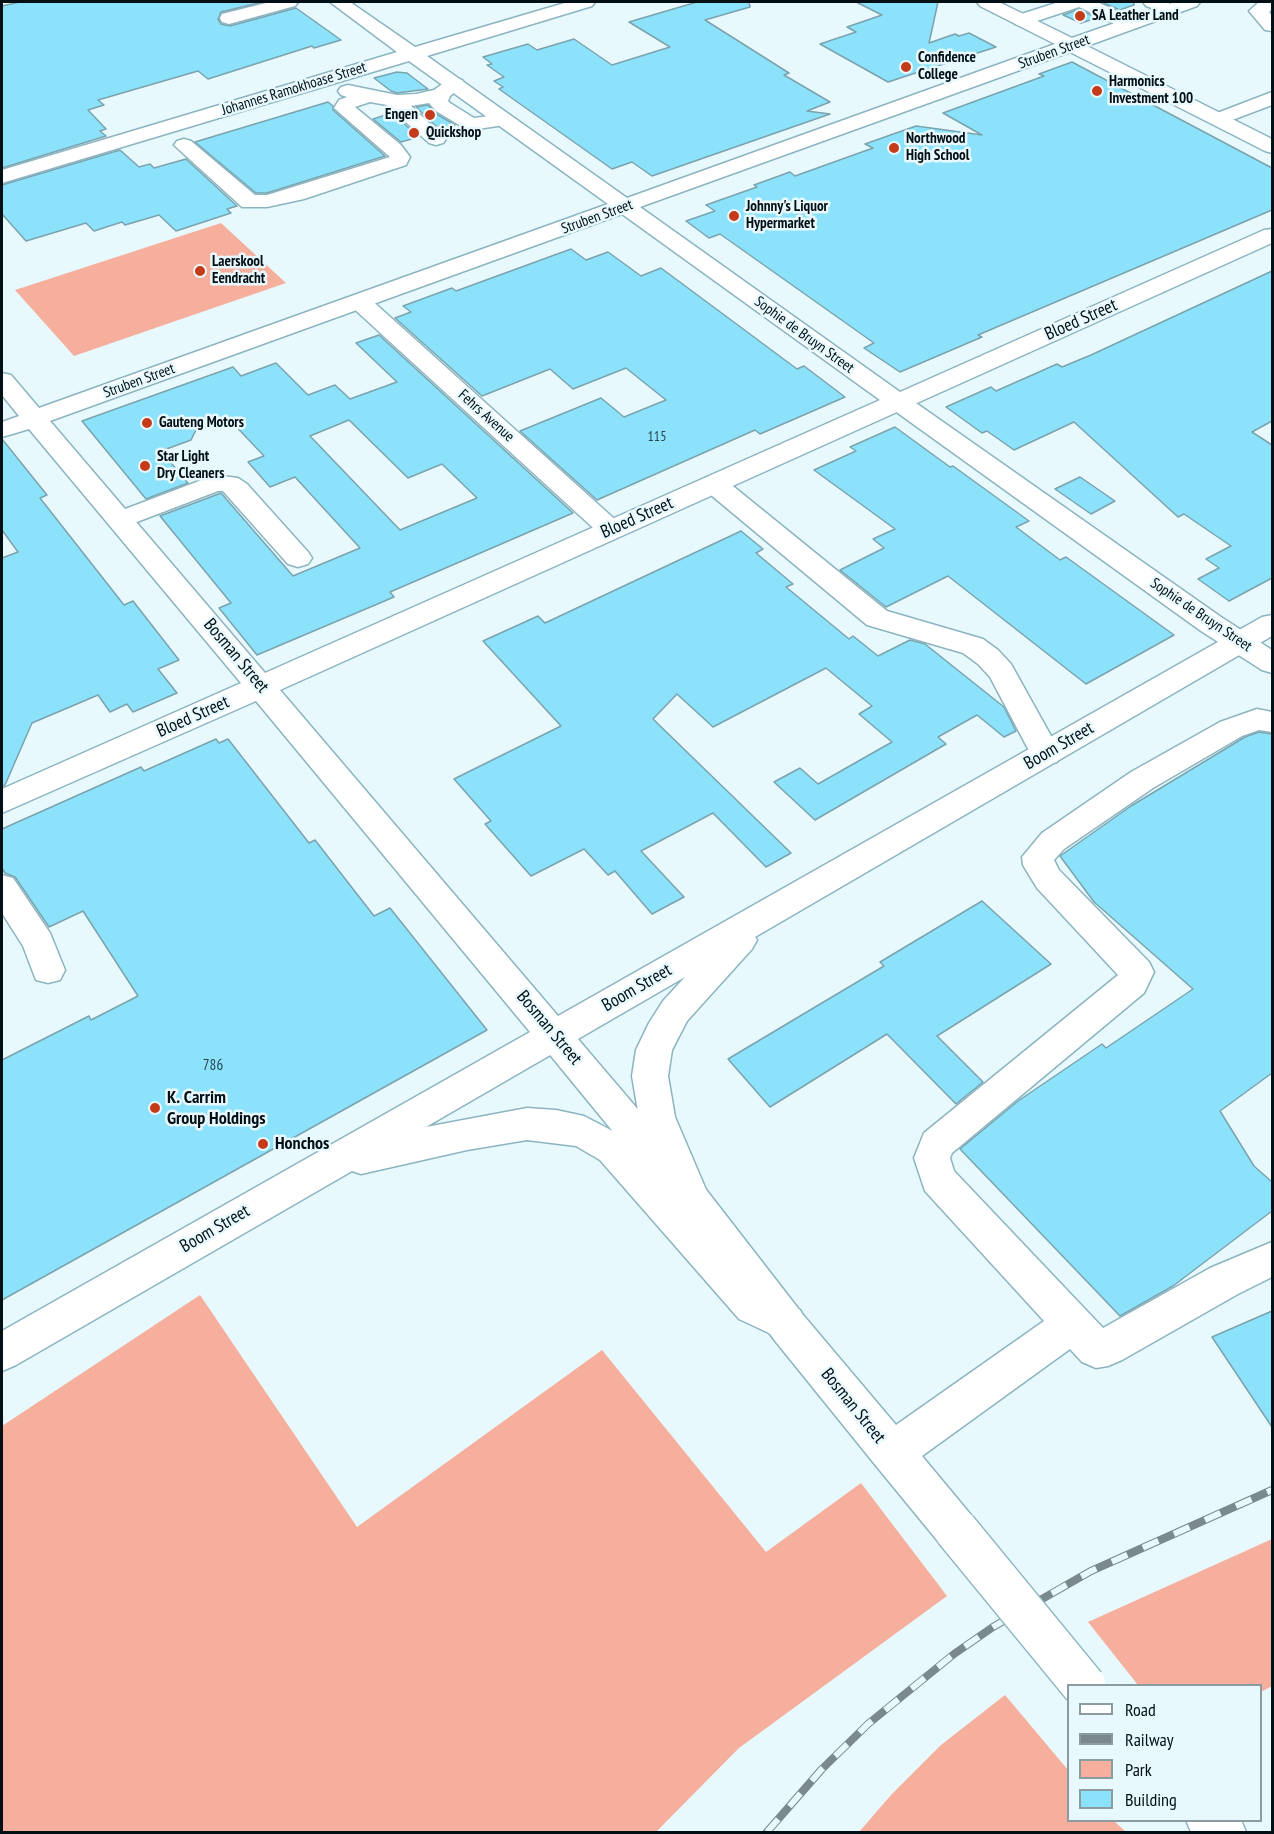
<!DOCTYPE html>
<html>
<head>
<meta charset="utf-8">
<style>
	body { margin:0 }
	#map { position:relative; width:1274px; height:1834px; overflow:hidden; background:#e8f9fe; font-family:"PT Sans Narrow",sans-serif }
	canvas { display:block }
	.frame { position:absolute; inset:0; border:3px solid #020f14; pointer-events:none }
	.legend { position:absolute; left:1067px; top:1684px; width:195px; height:138px; box-sizing:border-box; background:#e8f9fe; border:2px solid #8c9ba0; margin:0; padding:8px 10px; list-style:none; font-size:18px; color:#020f14 }
	.legend li { display:flex; align-items:center; gap:12px; height:30px }
	.legend b { width:30px; border:2px solid #8c9ba0 }
</style>
</head>
<body>
<div id="map">
<canvas width="1274" height="1834"></canvas>
<div class="frame"></div>
<ul class="legend">
<li><b style="height:8px;background:#fff"></b>Road</li>
<li><b style="height:8px;background:#7a898e"></b>Railway</li>
<li><b style="height:16px;background:#f6ae9d"></b>Park</li>
<li><b style="height:16px;background:#8ce2fa"></b>Building</li>
</ul>
</div>
<script>
const ctx = document.querySelector('canvas').getContext('2d');
ctx.lineJoin = 'round';
function fillPath(path, color) { ctx.fillStyle = color; ctx.fill(path, 'evenodd'); }
const poly = rows => new Path2D(rows.map(r => 'M' + r).join(''));
function trace(path, color, width, dash) { ctx.strokeStyle = color; ctx.lineWidth = width; ctx.lineCap = dash ? 'butt' : 'round'; ctx.setLineDash(dash || []); ctx.stroke(path); }
function drawText(font, color, halo, rows, align = 'center') {
  ctx.font = font + ' "PT Sans Narrow",sans-serif'; ctx.lineWidth = 5; ctx.setLineDash([]); ctx.textBaseline = 'middle'; ctx.strokeStyle = halo; ctx.fillStyle = color; for (const [text, x, y, turn = 0] of rows) {
    ctx.save(); ctx.translate(x, y); ctx.rotate((+turn || 0) * Math.PI / 180); ctx.textAlign = isNaN(turn) ? turn : align; if (halo) ctx.strokeText(text, 0, 0); ctx.fillText(text, 0, 0); ctx.restore();
  }
}
const green = poly([
	[221,223,286,283,74,356,15,290],
	[200,1295,357,1527,602,1350,766,1552,861,1483,947,1596,739,1748,656,1832,2,1832,2,1426],
	[1272,1539,1272,1686,1261,1692,1260,1686,1138,1685,1088,1622],
	[1005,1695,1068,1770,1068,1820,1114,1821,1126,1832,859,1832,891,1795,941,1745]
]);
const building = poly([
	[20,2,263,2,221,12,218,19,221,24,230,26,296,8,341,40,314,48,312,46,208,79,198,71,98,100,104,105,88,110,106,129,100,131,106,136,2,168,2,6,20,2],
	[697,2,749,2,750,7,705,20,789,73,784,75,830,102,807,111,830,114,652,176,632,162,612,169,499,89,503,87,494,81,504,77,487,65,492,64,483,57,528,44,537,50,574,39,612,65,670,47,629,22,697,2],
	[856,2,938,2,929,43,955,34,959,36,969,33,996,47,888,82,820,44,856,32,847,27,882,15,856,2],
	[1101,2,1134,2,1134,5,1120,10,1101,2],
	[1079,9,1097,18,1081,23,1063,15,1079,9],
	[1072,62,1272,168,1272,210,978,335,982,337,900,372,864,348,874,343,720,234,709,238,686,221,715,211,706,205,757,187,754,185,790,172,795,176,873,148,865,144,916,126,982,135,943,113,1044,76,1039,74,1072,62],
	[397,72,407,73,428,89,397,93,391,91,374,78,397,72],
	[328,102,333,106,333,110,385,156,267,193,256,193,195,142,328,102],
	[428,105,435,113,455,125,440,130,416,107,428,105],
	[392,113,419,137,401,142,373,119,392,113],
	[120,150,139,167,150,164,154,168,186,159,237,206,227,209,231,213,176,231,159,215,125,225,122,222,94,231,86,223,26,241,2,214,2,185,120,150],
	[571,249,586,260,608,252,641,276,661,268,797,369,804,366,845,397,760,434,755,430,597,500,520,431,601,398,624,417,666,400,626,368,573,389,550,369,482,396,395,318,411,312,403,306,452,288,456,291,571,249],
	[1272,271,1272,421,1252,432,1272,445,1272,578,1229,601,1198,579,1219,568,1206,559,1231,546,1184,514,1178,517,1074,422,1014,450,987,431,982,433,946,407,991,387,996,391,1057,364,1062,367,1091,355,1272,271],
	[379,335,573,513,390,592,394,597,257,655,219,608,231,603,160,516,221,493,293,576,360,548,295,477,270,487,248,462,264,456,228,418,196,430,191,440,161,451,188,483,146,499,82,421,233,367,241,376,276,363,308,395,335,385,350,399,397,382,356,343,379,335],
	[349,420,408,478,442,464,477,498,400,530,310,436,349,420],
	[895,427,950,467,953,466,1029,521,1016,527,1060,560,1066,557,1174,635,1086,684,948,576,886,607,840,570,884,548,873,539,895,529,814,470,856,451,850,447,895,427],
	[2,439,47,495,40,498,124,605,133,601,179,660,158,669,177,693,133,712,127,704,110,712,98,695,32,723,5,785,2,787,2,558,18,552,2,530,2,439],
	[1080,477,1115,501,1091,514,1055,489,1080,477],
	[741,531,763,549,756,553,793,584,786,587,849,639,853,636,878,656,910,640,925,644,1004,707,1016,731,1004,737,977,715,938,737,946,744,815,820,774,782,800,768,818,784,892,742,859,714,872,706,826,668,713,727,677,694,653,719,791,853,766,867,713,813,641,851,684,897,652,914,615,871,608,875,584,849,531,876,485,824,491,821,454,779,561,726,483,641,538,616,545,623,741,531],
	[1259,732,1272,734,1272,1073,1220,1111,1254,1166,1272,1182,1272,1211,1173,1286,1120,1316,960,1149,1018,1101,1102,1044,1106,1048,1193,989,1094,902,1060,856,1131,806,1245,737,1259,732],
	[216,739,219,743,228,739,309,843,315,840,374,916,390,908,487,1030,2,1300,2,1060,89,1016,91,1020,138,996,83,911,49,927,15,877,5,873,2,868,2,829,141,767,144,771,216,739],
	[982,901,1051,964,937,1036,983,1082,956,1104,887,1034,770,1107,728,1059,884,966,880,962,982,901],
	[1272,1311,1272,1427,1212,1337,1272,1311]
]);
const minor = poly([
	[270,2,298,2,295,6,229,24,222,22,220,18,222,14,270,2],
	[1059,2,1097,2,1137,20,1139,24,1137,28,1123,28,1079,7,1022,26,1015,24,1013,20,1015,16,1059,2],
	[1143,2,1167,2,1178,9,1175,13,1169,14,1146,6,1143,2],
	[1259,2,1272,2,1272,9,1269,12,1272,16,1272,31,1265,30,1249,11,1259,2],
	[455,78,462,80,465,84,450,96,448,101,450,103,474,118,504,114,511,116,514,120,511,124,471,130,464,128,436,111,429,103,411,106,446,139,443,143,436,145,429,143,387,105,370,102,355,107,401,145,410,157,406,165,304,199,267,207,242,207,174,145,177,141,184,139,191,141,255,195,267,195,390,157,334,108,339,100,347,97,341,95,338,91,341,87,348,85,397,95,416,94,434,90,448,80,455,78],
	[1272,92,1272,105,1219,125,1212,123,1209,119,1212,115,1272,92],
	[360,295,368,297,620,524,624,530,620,536,611,538,602,536,352,307,348,302,352,297,360,295],
	[897,394,906,396,1221,617,1272,650,1272,673,1262,670,1201,631,888,406,885,401,888,396,897,394],
	[215,475,238,478,247,484,308,552,312,558,308,564,298,567,288,564,223,491,218,491,121,528,112,526,108,520,112,514,215,475],
	[714,476,723,478,887,611,983,639,998,650,1011,664,1061,754,1057,762,1046,765,1035,762,990,677,978,664,963,653,867,625,705,490,701,484,705,478,714,476],
	[1257,709,1272,712,1272,732,1259,730,1242,736,1153,788,1064,849,1054,860,1059,870,1149,962,1154,972,1144,993,952,1153,950,1158,954,1171,1103,1328,1210,1268,1272,1242,1272,1277,1238,1294,1122,1360,1108,1366,1096,1368,1082,1362,1070,1349,922,1456,971,1515,977,1530,971,1545,956,1551,941,1545,877,1467,776,1342,678,1211,542,1045,537,1035,542,1025,554,1021,566,1025,704,1187,804,1316,896,1425,1044,1321,925,1191,914,1158,924,1133,1118,975,1037,888,1023,865,1022,857,1042,833,1131,772,1220,722,1257,709],
	[2,875,13,878,50,933,65,970,60,980,48,983,36,980,23,946,2,913,2,875],
	[1186,1820,1241,1820,1246,1832,1191,1832,1186,1820]
]);
const major = poly([
	[330,2,350,2,415,47,568,2,595,2,592,6,427,56,627,198,1055,44,980,6,977,2,999,2,1072,38,1175,2,1200,2,1197,6,1087,46,1272,139,1272,153,1265,151,1070,52,640,207,900,392,1264,230,1272,229,1272,243,280,690,558,1016,1262,617,1272,615,1272,636,755,937,757,940,752,949,687,1021,672,1050,668,1076,675,1117,710,1199,704,1211,695,1214,767,1293,800,1310,806,1323,800,1336,786,1341,739,1319,600,1160,576,1146,527,1140,467,1150,361,1174,352,1171,16,1365,2,1371,2,1331,530,1032,256,701,2,813,2,789,241,683,29,429,2,437,2,422,19,416,2,395,2,373,11,375,39,408,608,204,409,61,2,183,2,170,397,52,330,2],
	[622,214,880,400,265,673,50,421,622,214],
	[685,977,663,1001,649,1023,636,1050,632,1076,639,1117,665,1180,626,1138,584,1116,556,1110,527,1108,426,1127,685,977]
]);
const rail = poly([
	[767,1832,822,1769,868,1724,954,1654,993,1627,1091,1571,1272,1490]
]);
const minorBridge = poly([
	[956,1530,1084,1686]
]);
const markers = [
	[1080,16,6,"#c53b1a"],
	[906,67,6,"#c53b1a"],
	[1097,91,6,"#c53b1a"],
	[430,115,6,"#c53b1a"],
	[414,133,6,"#c53b1a"],
	[894,148,6,"#c53b1a"],
	[734,216,6,"#c53b1a"],
	[200,271,6,"#c53b1a"],
	[147,423,6,"#c53b1a"],
	[145,466,6,"#c53b1a"],
	[155,1108,6,"#c53b1a"],
	[263,1144,6,"#c53b1a"]
];
const farNumbernames = [
	["115",657,437]
];
const farPoinames = [
	["SA Leather Land",1092,16],
	["Confidence",918,58],
	["College",918,75],
	["Harmonics",1109,82],
	["Investment 100",1109,99],
	["Engen",418,115,"right"],
	["Quickshop",426,133],
	["Northwood",906,139],
	["High School",906,156],
	["Johnny's Liquor",746,207],
	["Hypermarket",746,224],
	["Laerskool",212,262],
	["Eendracht",212,279],
	["Gauteng Motors",159,423],
	["Star Light",157,457],
	["Dry Cleaners",157,474]
];
const farStreetnames = [
	["Struben Street",1054,52,-20],
	["Johannes Ramokhoase Street",294,89,-17],
	["Struben Street",597,217,-20],
	["Sophie de Bruyn Street",804,335,36],
	["Struben Street",139,381,-20],
	["Fehrs Avenue",486,416,42],
	["Sophie de Bruyn Street",1201,615,34]
];
const numberNames = [
	["786",213,1066]
];
const streetNames = [
	["Bloed Street",1081,320,-24],
	["Bloed Street",637,518,-24],
	["Bosman Street",236,656,50],
	["Bloed Street",193,717,-24],
	["Boom Street",1059,746,-30],
	["Boom Street",637,988,-30],
	["Bosman Street",549,1028,50],
	["Boom Street",215,1229,-30],
	["Bosman Street",853,1406,51]
];
const poiNames = [
	["K. Carrim",167,1098],
	["Group Holdings",167,1119],
	["Honchos",275,1144]
];
fillPath(green, '#f6ae9d');
fillPath(building, '#8ce2fa');
trace(building, '#7aa3ae', 1.5);
trace(minor, '#8bb4c0', 3);
trace(major, '#8bb4c0', 3);
fillPath(minor, '#fff');
fillPath(major, '#fff');
trace(rail, '#7a898e', 8);
trace(rail, '#e8f9fe', 6, [17]);
trace(minorBridge, '#8bb4c0', 46, []);
trace(minorBridge, '#fff', 43);
for (const [x, y, r, color] of markers) { const dot = new Path2D(); dot.arc(x, y, r, 0, 2 * Math.PI); ctx.fillStyle = color; ctx.fill(dot); trace(dot, '#e8f9fe', 2); }
drawText('14px', '#24444e', null, farNumbernames);
drawText('bold 15px', '#020f14', '#e8f9fe', farPoinames, 'left');
drawText('15px', '#020f14', '#e8f9fe', farStreetnames);
drawText('15px', '#24444e', null, numberNames);
drawText('18px', '#020f14', '#e8f9fe', streetNames);
drawText('bold 18px', '#020f14', '#e8f9fe', poiNames, 'left');
</script>
</body>
</html>
